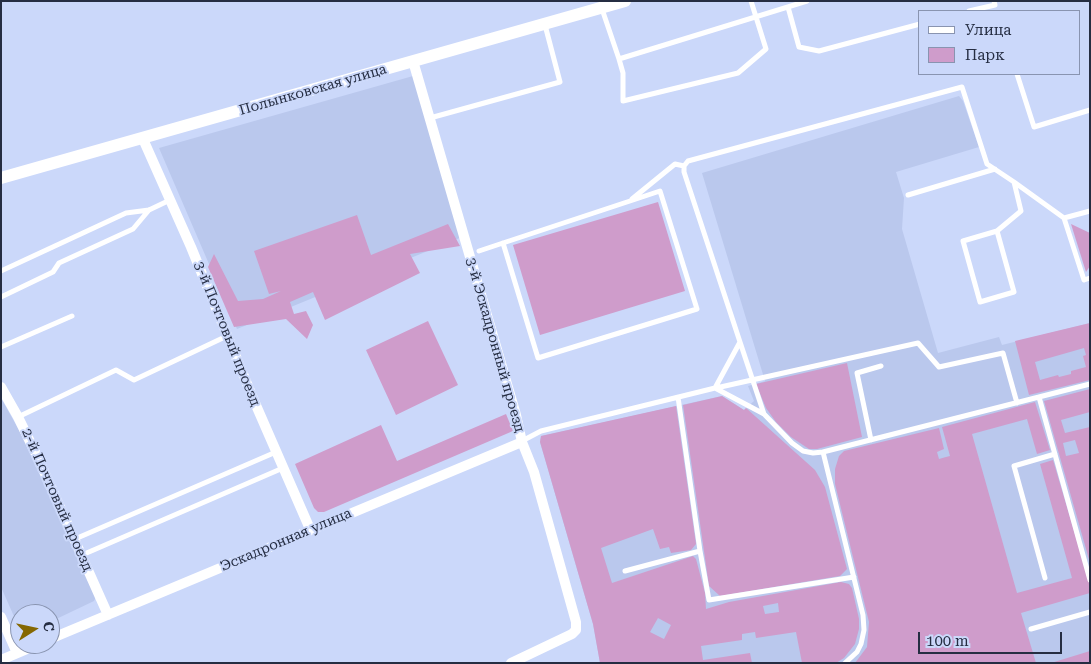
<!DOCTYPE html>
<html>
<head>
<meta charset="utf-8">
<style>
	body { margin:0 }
	#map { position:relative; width:1091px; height:664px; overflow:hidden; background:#cbd8fa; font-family:"Roboto Serif",serif }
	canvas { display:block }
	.frame { position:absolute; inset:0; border:2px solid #252d42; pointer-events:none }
	.legend { position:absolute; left:918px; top:10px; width:162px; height:65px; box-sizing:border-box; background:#cbd8fa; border:1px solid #8994b0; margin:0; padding:6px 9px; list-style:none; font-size:15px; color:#252d42 }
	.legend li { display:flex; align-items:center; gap:10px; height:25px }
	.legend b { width:25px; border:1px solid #8994b0 }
	.north { position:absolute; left:10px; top:604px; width:50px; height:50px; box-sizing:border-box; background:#cbd8fa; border:1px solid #8994b0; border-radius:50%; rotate:80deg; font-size:14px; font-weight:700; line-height:20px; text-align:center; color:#252d42 }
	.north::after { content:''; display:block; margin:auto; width:18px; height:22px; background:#856802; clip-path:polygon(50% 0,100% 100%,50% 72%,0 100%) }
	.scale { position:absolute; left:918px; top:632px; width:144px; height:22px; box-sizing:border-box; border:2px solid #252d42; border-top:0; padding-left:6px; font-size:15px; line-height:18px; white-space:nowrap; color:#252d42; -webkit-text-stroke:4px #cbd8fa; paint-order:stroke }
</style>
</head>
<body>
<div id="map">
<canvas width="1091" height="664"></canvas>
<div class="frame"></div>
<ul class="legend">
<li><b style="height:6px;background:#fff"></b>Улица</li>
<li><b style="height:14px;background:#cf9ccb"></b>Парк</li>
</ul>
<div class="north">С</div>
<div class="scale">100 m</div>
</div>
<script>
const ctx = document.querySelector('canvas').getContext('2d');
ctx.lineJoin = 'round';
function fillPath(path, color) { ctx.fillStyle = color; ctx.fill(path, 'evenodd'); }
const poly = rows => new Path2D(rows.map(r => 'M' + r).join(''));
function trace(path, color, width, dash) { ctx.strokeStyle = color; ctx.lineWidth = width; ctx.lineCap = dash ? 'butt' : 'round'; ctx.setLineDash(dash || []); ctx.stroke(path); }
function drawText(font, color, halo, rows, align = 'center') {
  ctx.font = font + ' "Roboto Serif",serif'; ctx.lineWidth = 4; ctx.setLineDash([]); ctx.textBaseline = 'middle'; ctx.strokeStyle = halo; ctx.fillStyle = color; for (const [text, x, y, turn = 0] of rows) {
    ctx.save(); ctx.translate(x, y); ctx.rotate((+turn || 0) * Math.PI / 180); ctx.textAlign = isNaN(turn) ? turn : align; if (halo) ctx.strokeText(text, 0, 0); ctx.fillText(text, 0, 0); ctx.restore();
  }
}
const built = poly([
	[413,76,462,237,237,329,159,148],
	[959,96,963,101,979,147,896,172,904,198,902,229,938,353,999,337,1002,345,1090,323,1090,663,600,663,593,624,540,442,541,436,722,396,744,410,754,401,748,386,765,381,702,173],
	[1,398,20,432,96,597,94,601,50,622,50,614,20,614,20,630,1,587]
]);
const green = poly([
	[658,202,685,291,540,335,513,245],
	[357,215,371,255,448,224,460,246,410,254,420,273,325,320,313,292,290,302,294,314,306,311,313,325,307,339,286,319,234,327,208,267,214,254,238,301,263,299,281,291,269,294,254,251],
	[1071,224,1090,233,1090,266,1086,272],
	[428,321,458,385,396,415,366,350],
	[1090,323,1090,380,1029,395,1015,341],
	[1084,348,1086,355,1083,356,1086,367,1071,371,1071,374,1059,377,1058,375,1040,380,1035,362],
	[847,363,862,437,817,449,809,449,791,437,776,422,766,408,756,384],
	[1090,389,1090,412,1061,420,1065,433,1090,427,1090,563,1044,401],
	[1075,440,1079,453,1066,456,1063,443],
	[722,396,744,410,746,408,815,470,825,487,847,569,840,576,720,596,709,586,683,405],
	[1035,402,1050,450,1037,454,1027,419,972,434,1017,593,1072,578,1040,464,1053,460,1090,585,1090,593,1021,613,1036,663,855,663,867,647,869,622,835,484,835,469,839,456,844,451,939,428,944,449,937,452,939,459,946,457,950,456,942,427],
	[676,406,696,544,691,550,671,553,669,547,660,549,653,529,601,548,612,583,693,556,696,559,705,593,706,609,729,602,841,582,849,584,852,588,859,619,859,629,855,644,844,658,836,663,802,663,796,632,756,638,755,632,742,634,742,640,701,646,703,660,750,653,752,663,600,663,593,624,540,442,541,436],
	[778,603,779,612,765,614,763,606],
	[658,618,671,625,664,639,650,632],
	[506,414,513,431,324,512,318,512,314,508,295,464,381,425,397,461],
	[1090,651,1090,663,1051,663]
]);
const service = poly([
	[788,7,799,47,819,51,920,24],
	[602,9,619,59,807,1],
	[969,11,995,5,994,1],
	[619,59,623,73,623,101,738,73,766,49,751,1],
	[1017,74,1034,127,1090,110],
	[430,118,560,82,545,25],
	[1014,182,1064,218,1084,280,1090,278],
	[908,195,995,169],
	[632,199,675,164,684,166],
	[1064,218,1090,211],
	[479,251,503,243,630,201,660,191,697,309,538,358,503,243],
	[1,271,126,213,149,210,170,200],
	[1,297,53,272,59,263,133,229,149,210],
	[740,342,764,414],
	[1,347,72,316],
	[715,388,740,342,684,172,684,166,688,161,962,87,987,164,1014,182,1021,211,997,231,963,241,980,302,1014,292,997,231],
	[716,388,918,343,939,367,1003,353,1017,403],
	[1039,397,1090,580],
	[18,417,116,370,134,380,227,336],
	[871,440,857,373,881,366],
	[522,441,541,431,715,388,764,414,792,443,803,451,813,453,823,452,863,615,864,630,861,644,857,652,845,663],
	[823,452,1090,384],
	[75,539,276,452],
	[700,551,709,600,854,577],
	[82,555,283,468],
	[625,571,700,551,678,397],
	[1045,578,1014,466,1055,454],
	[1031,629,1090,612]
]);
const minor = poly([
	[413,61,516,415,522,442,534,472,576,622,576,630,572,634,511,663],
	[143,139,191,247,252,396,310,529],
	[1,387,18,417,39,460,108,615],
	[1,617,17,653],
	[50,639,522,442],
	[1,660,39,644]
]);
const tertiary = poly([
	[1,178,625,1]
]);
const streetNames = [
	["Полынковская улица",313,90,-16],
	["3-й Почтовый проезд",227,334,68],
	["3-й Эскадронный проезд",495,345,74],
	["2-й Почтовый проезд",57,500,66],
	["Эскадронная улица",286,540,-23]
];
fillPath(built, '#bac8ed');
fillPath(green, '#cf9ccb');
trace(service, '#fff', 5);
trace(minor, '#fff', 10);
trace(tertiary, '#fff', 12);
drawText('14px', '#252d42', '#cbd8fa', streetNames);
</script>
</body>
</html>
